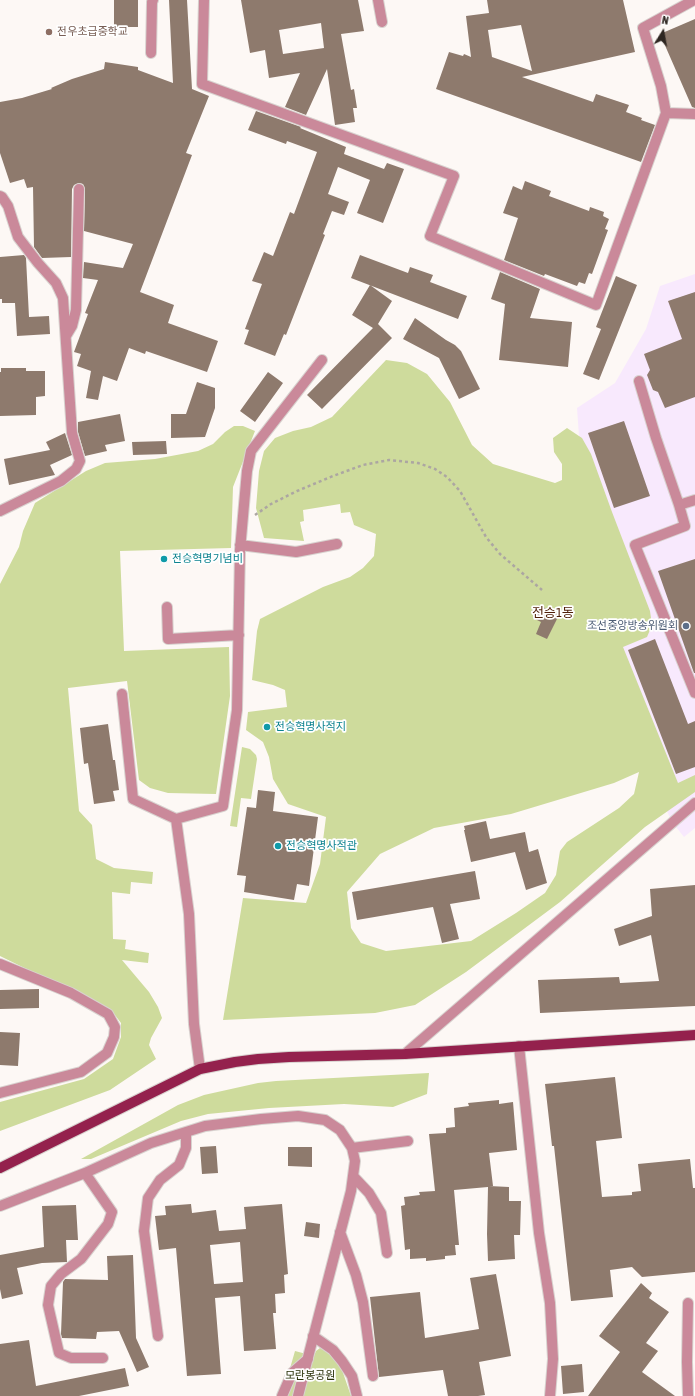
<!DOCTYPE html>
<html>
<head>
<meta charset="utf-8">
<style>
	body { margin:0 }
	#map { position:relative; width:695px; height:1396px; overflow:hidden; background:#fdf8f5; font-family:"Asap Condensed",sans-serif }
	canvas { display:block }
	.north { position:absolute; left:643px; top:12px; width:40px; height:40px; -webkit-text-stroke:3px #fff; paint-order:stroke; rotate:11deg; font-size:11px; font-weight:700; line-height:16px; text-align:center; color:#2e2621 }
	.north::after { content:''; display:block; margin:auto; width:14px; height:18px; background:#2e2621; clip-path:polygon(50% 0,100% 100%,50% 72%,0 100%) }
</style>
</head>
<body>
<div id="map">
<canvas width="695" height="1396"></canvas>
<div class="north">N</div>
</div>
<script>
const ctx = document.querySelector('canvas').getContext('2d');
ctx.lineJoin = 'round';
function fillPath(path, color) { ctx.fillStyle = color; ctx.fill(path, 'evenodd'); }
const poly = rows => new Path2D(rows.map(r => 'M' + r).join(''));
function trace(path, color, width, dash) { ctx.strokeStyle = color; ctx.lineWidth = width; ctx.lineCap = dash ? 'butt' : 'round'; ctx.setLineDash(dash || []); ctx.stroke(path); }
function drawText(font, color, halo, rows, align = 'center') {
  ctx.font = font + ' "Asap Condensed","Noto Sans KR",sans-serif'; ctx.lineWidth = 3.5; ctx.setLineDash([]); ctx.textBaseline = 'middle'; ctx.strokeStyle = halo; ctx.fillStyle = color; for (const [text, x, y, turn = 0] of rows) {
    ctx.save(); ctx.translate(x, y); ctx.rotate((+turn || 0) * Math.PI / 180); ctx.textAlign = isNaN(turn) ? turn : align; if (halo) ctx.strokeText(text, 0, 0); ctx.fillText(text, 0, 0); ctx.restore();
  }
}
const commercial = poly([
	[695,274,695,828,684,837,672,822,664,805,618,644,580,450,577,408,615,383,646,329,660,286]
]);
const green = poly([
	[386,360,407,363,427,374,450,402,472,445,493,464,555,483,562,480,562,464,554,452,553,438,567,428,582,438,591,454,612,512,650,611,652,625,647,637,623,647,678,783,695,775,695,792,645,827,560,902,466,972,415,1005,375,1013,223,1020,243,898,306,903,320,864,326,817,288,804,273,779,269,757,263,742,246,730,248,712,287,707,285,690,273,685,252,680,257,631,260,619,323,587,350,577,363,568,374,556,376,534,354,525,350,512,341,513,340,504,303,510,304,521,300,522,304,541,264,538,256,508,259,471,264,451,275,438,293,431,311,427,332,417],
	[639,772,634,794,619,808,567,842,560,851,556,875,545,893,516,913,471,941,386,951,361,943,351,928,347,892,380,854,434,828,511,814,614,783],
	[234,426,243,426,255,431,233,487,231,548,120,551,124,651,229,647,230,696,216,794,168,793,150,788,139,780,127,681,68,688,79,811,92,825,96,859,114,868,153,872,152,884,131,882,130,894,112,892,113,939,126,940,125,949,149,953,148,963,122,960,149,992,158,1007,162,1018,151,1038,149,1045,156,1059,110,1090,0,1131,0,1102,84,1079,113,1059,121,1037,121,1023,112,1011,0,956,0,584,19,547,23,531,35,503,86,471,105,463,155,459,198,451,213,444,225,432],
	[242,747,250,749,256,755,257,759,251,799,241,798,237,827,230,826],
	[429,1073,427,1094,393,1107,344,1104,269,1108,208,1114,181,1121,91,1159,81,1159,178,1105,204,1095,258,1083,276,1081],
	[320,1348,327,1349,341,1367,351,1396,282,1396,295,1351,314,1356,316,1351]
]);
const building = poly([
	[114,0,138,0,138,27,114,27],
	[169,0,187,0,192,89,209,96,186,153,192,155,140,292,174,305,168,323,218,341,207,372,146,351,145,354,129,348,117,381,103,376,98,400,86,398,91,371,77,366,81,354,74,352,88,314,85,313,98,280,83,278,84,262,123,268,133,244,84,231,85,189,83,184,79,183,74,185,72,189,71,257,42,258,34,247,33,187,27,188,24,179,10,183,0,153,0,102,22,98,52,89,51,88,72,79,104,69,105,62,138,67,138,70,173,83],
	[241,0,358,0,364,31,341,34,351,90,354,89,357,108,353,108,355,122,335,125,327,69,306,115,285,107,300,73,269,78,265,50,250,53],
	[321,23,324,48,283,54,279,30],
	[487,0,623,0,635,52,522,77,593,102,596,94,629,105,626,112,642,118,641,120,655,125,641,162,436,89,449,52,463,56,464,54,471,57,466,16,489,13],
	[521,25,532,71,492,57,488,30],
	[695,19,695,108,692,107,660,34],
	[256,111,301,127,300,128,346,147,344,154,384,169,387,163,404,169,383,223,357,213,370,180,338,167,328,194,349,202,344,215,332,211,323,234,325,235,286,335,284,334,275,356,244,344,249,330,245,329,262,284,252,281,264,252,273,256,290,212,294,214,317,152,287,141,286,144,248,130],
	[525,181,551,191,549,196,589,211,590,207,604,212,603,216,609,219,605,229,608,230,592,274,589,273,585,284,579,282,577,286,545,274,544,276,504,260,518,218,503,213,513,186,522,190],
	[24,255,26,258,29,317,49,316,50,334,17,336,15,303,2,303,2,299,0,299,0,257],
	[360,255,408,273,410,267,433,275,430,282,467,296,458,319,351,278],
	[500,272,540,289,530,318,572,322,568,367,499,360,505,304,491,299],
	[616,276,637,285,599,380,583,374,601,329,596,327],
	[370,285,392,301,378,324,392,338,322,409,307,395,373,328,352,315],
	[695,292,695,397,665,408,658,392,653,390,647,375,650,370,644,354,682,339,668,301],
	[415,318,446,340,455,345,461,351,480,389,459,399,439,358,403,339],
	[1,368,26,368,26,371,45,371,45,396,36,397,36,415,0,416,0,372,1,372],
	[268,372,283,383,255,422,240,411],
	[197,382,215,388,215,408,205,437,171,438,171,414,186,414],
	[120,414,125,441,105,445,107,451,85,456,78,432,78,422],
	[624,421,650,496,614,508,588,433],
	[65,433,72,455,50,465,55,475,9,485,4,459,50,450,46,442],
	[166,441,167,454,133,455,132,442],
	[695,559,695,673,694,673,658,571],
	[539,605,559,615,547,639,536,634,541,622,533,618],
	[655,639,688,724,695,721,695,767,676,774,628,650],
	[108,724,113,760,115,760,119,790,113,791,115,801,94,804,88,763,84,764,80,728],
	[258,790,275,792,273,811,318,817,309,886,297,884,294,900,244,892,246,876,237,875,247,807,256,808],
	[486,821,490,839,525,832,529,852,538,849,547,883,526,890,515,852,471,862,464,830,465,830,464,826],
	[475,871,480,899,450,904,459,939,442,943,433,907,357,920,352,892],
	[695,885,695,1006,540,1013,538,980,619,977,620,983,659,981,651,935,619,946,614,929,652,916,650,889],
	[39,989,39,1008,0,1009,0,990],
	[0,1032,20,1033,18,1066,0,1065],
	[615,1077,622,1138,596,1141,602,1197,632,1195,632,1192,641,1191,638,1164,690,1159,693,1188,695,1188,695,1272,642,1277,632,1267,610,1270,613,1297,571,1301,554,1146,552,1146,545,1084],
	[499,1100,499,1104,513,1102,517,1150,489,1153,493,1186,489,1186,509,1187,509,1201,521,1201,520,1235,514,1235,515,1259,488,1261,487,1234,488,1187,454,1190,459,1245,455,1245,456,1255,445,1256,445,1259,426,1261,426,1258,410,1259,410,1249,405,1250,401,1206,405,1205,404,1197,420,1195,419,1192,435,1191,429,1134,446,1133,446,1128,455,1127,454,1108,469,1106,468,1103],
	[216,1146,218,1173,202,1174,200,1147],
	[288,1147,312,1147,312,1167,288,1166],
	[191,1204,192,1213,216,1210,219,1231,246,1229,244,1207,282,1204,288,1274,284,1275,285,1293,275,1294,276,1313,273,1313,276,1349,244,1351,240,1296,215,1298,221,1374,187,1376,176,1248,159,1250,155,1216,166,1215,165,1206],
	[240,1242,243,1282,214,1284,210,1245],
	[76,1205,78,1240,66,1240,67,1262,42,1263,17,1268,23,1294,2,1299,0,1289,0,1255,44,1247,42,1206],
	[306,1222,320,1224,319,1238,304,1236],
	[133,1255,136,1338,149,1367,137,1372,119,1331,97,1332,96,1339,62,1338,61,1334,63,1282,65,1279,108,1280,107,1256],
	[496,1274,511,1356,479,1362,485,1395,478,1396,448,1396,443,1370,379,1377,370,1297,420,1292,425,1338,479,1329,470,1278],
	[641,1283,652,1293,649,1298,669,1312,646,1343,658,1351,642,1372,675,1396,588,1396,620,1352,599,1336],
	[29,1340,36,1386,125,1368,129,1386,79,1396,0,1396,0,1344],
	[582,1364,584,1392,563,1394,561,1366]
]);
const path = poly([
	[255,515,271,504,297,491,333,476,363,465,389,460,418,463,435,469,447,477,460,491,486,537,500,554,542,590]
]);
const minor = poly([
	[204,0,202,84,454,176,430,236,596,305,666,113,661,86,643,28,694,0],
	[378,0,382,22],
	[151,53,152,2,153,0],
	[666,113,695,114],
	[0,196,2,197,8,206,18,237,38,263,56,283,63,298,72,433,80,461,76,469,61,481,0,511],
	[66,336,72,326,76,310,79,189],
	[639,381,656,438,679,505,685,526,635,545,695,693],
	[679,505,695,500],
	[240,545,296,552,337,544],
	[167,607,168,639,239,635],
	[122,694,133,799,176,819],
	[0,964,71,993,108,1014,115,1027,114,1037,107,1053,81,1072,0,1093],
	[519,1046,539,1233,550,1303,553,1359,550,1396],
	[405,1054,695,803],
	[200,1069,194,1024,189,914,176,819,223,806,237,710,240,550,247,471,251,451,322,360],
	[352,1148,408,1141],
	[85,1173,112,1212,108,1224,81,1259,61,1274,51,1286,48,1305,59,1353,71,1358,103,1358],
	[353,1176,369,1193,381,1213,387,1253],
	[0,1206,85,1173,151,1143,205,1126,261,1119,298,1116,325,1120,340,1130,352,1148,355,1161,351,1191,298,1396],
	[340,1232,356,1275,363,1302,373,1376],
	[158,1336,144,1231,148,1198,160,1180,179,1165,186,1148,186,1132],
	[313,1336,333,1350,342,1361,352,1376,357,1396],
	[282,1396,292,1373,308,1359],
	[688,1396,687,1362,688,1303]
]);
const major = poly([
	[0,1168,200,1069,235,1062,258,1059,289,1057,405,1054,695,1035]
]);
const markers = [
	[49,32,4,"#8d6e63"],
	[164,559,4,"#0f9aa8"],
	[686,626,4,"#5c6f8a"],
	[267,727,4,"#0f9aa8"],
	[278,846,4,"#0f9aa8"]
];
const educationNames = [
	["전우초급중학교",57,32]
];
const cultureNames = [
	["전승혁명기념비",172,559],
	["전승혁명사적지",275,727],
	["전승혁명사적관",286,846]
];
const serviceNames = [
	["조선중앙방송위원회",678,626]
];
const parkNames = [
	["모란봉공원",310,1376]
];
const quarterNames = [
	["전승1동",553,613]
];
fillPath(commercial, '#f8e9fd');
fillPath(green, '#cedb9c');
fillPath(building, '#8e7a6d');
trace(minor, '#d8d2cf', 12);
trace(major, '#d8d2cf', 12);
trace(path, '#aca6a2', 2.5, [3, 3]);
trace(minor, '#ca899a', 10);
trace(major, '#94214d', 10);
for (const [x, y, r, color] of markers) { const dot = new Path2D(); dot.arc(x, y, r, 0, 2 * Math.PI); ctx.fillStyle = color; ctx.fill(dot); trace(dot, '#fff', 1.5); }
drawText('11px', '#785e54', '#fff', educationNames, 'left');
drawText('11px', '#0d838f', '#fff', cultureNames, 'left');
drawText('11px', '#4e5e75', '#fff', serviceNames, 'right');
drawText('11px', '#293007', '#fff', parkNames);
drawText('13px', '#4f1f07', '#fff', quarterNames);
</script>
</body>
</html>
